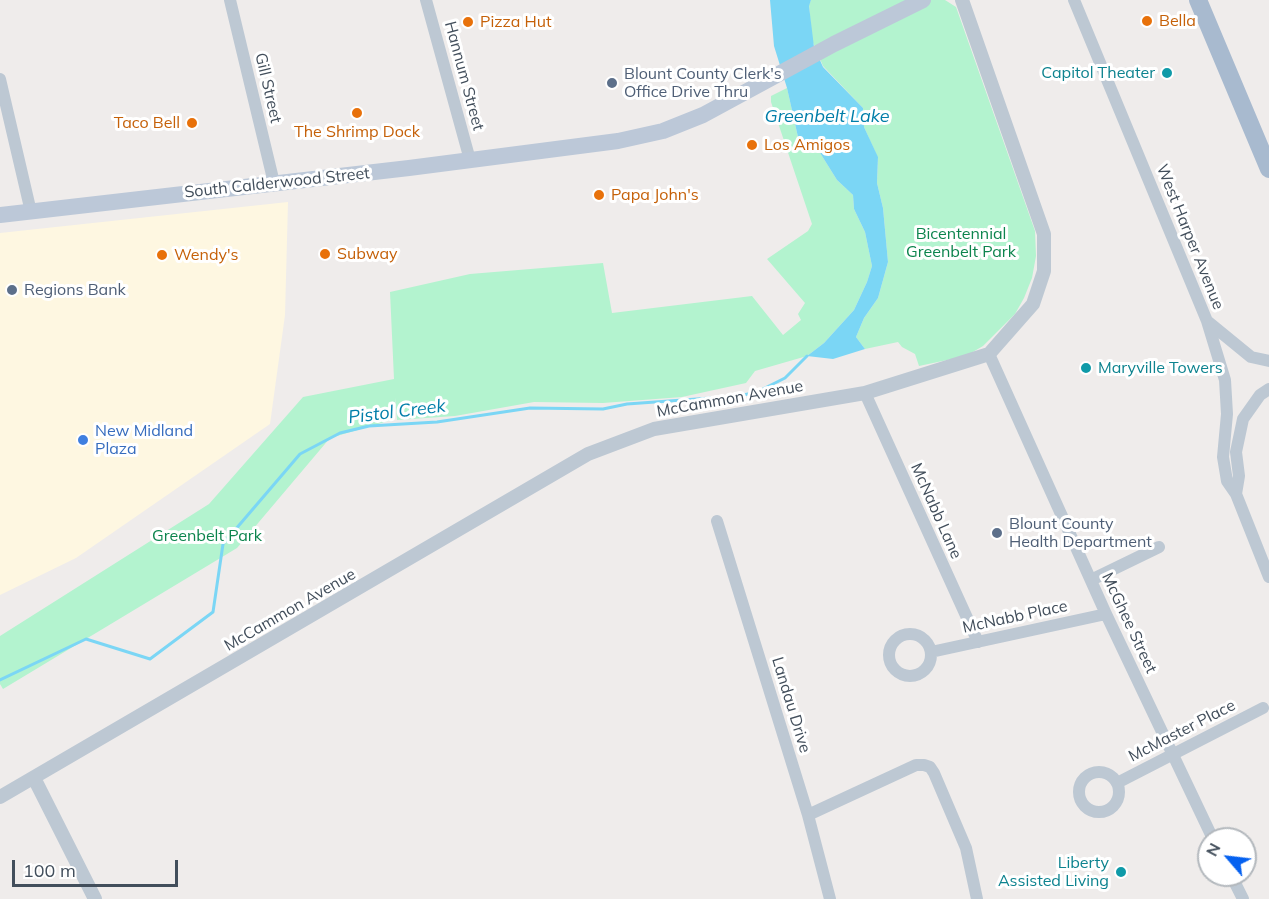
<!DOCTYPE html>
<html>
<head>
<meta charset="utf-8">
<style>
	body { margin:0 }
	#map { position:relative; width:1269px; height:899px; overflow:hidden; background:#efeceb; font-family:Mulish,sans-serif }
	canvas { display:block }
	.north { position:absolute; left:1197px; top:827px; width:60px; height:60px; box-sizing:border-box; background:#fff; border:2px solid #b3b8bd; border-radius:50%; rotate:298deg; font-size:16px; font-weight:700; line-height:24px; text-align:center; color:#424e5b }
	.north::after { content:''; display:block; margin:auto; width:21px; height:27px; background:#0561f0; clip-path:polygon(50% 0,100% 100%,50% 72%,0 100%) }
	.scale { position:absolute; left:12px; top:860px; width:166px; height:27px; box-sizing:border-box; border:3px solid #424e5b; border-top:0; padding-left:8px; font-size:18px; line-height:21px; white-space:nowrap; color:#424e5b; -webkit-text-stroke:4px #fff; paint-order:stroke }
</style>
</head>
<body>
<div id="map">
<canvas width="1269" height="899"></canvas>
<div class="north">N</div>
<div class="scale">100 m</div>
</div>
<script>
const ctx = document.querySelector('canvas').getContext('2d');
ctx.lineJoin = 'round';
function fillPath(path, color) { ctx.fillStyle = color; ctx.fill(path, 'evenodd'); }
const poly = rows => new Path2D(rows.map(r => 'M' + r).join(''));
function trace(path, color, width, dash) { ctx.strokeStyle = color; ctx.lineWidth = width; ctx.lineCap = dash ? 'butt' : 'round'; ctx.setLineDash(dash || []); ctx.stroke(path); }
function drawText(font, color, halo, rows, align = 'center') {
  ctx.font = font + ' Mulish,sans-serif'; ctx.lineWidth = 6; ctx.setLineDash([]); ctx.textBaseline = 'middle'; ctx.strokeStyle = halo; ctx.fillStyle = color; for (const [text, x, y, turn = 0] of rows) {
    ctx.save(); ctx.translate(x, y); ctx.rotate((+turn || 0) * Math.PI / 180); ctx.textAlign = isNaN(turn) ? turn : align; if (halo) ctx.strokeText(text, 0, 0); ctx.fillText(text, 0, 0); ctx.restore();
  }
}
const commercial = poly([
	[288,202,285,315,270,424,76,558,0,595,0,233]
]);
const green = poly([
	[811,0,945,0,956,7,1035,231,1036,256,1032,278,1024,298,1015,314,983,346,966,356,919,366,915,354,902,347,898,342,865,349,856,337,864,318,878,298,888,262,883,208,877,183,878,158,864,127,863,108,823,66,812,40,809,5],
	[787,88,800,146,817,148,837,180,853,195,854,209,865,232,872,266,867,282,854,310,824,343,807,356,755,371,746,383,682,397,603,403,534,402,455,416,397,420,395,398,395,419,330,438,237,548,3,689,0,684,0,636,209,504,303,397,394,379,390,292,470,274,603,263,612,313,752,296,783,335,801,320,798,314,805,303,767,259,808,231,812,224,771,102,771,96]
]);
const water = poly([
	[770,0,811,0,809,6,814,47,823,67,863,108,864,127,878,157,877,183,883,208,888,262,878,298,864,318,856,337,865,349,833,359,807,356,824,343,854,310,867,282,872,266,865,232,854,209,853,195,837,180,817,148,808,149,800,146,787,88,774,46]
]);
const stream = poly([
	[0,680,86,639,150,659,213,612,223,544,300,454,340,433,369,426,437,422,530,408,603,409,627,404,739,396,757,392,785,378,807,356]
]);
const minor = poly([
	[230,0,274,183],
	[426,0,470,160],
	[1074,0,1207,321,1225,380,1227,414,1223,457,1227,481,1236,494,1269,577],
	[0,79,31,212],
	[1207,321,1251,357,1269,361],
	[989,354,1106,614,1213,839],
	[865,393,978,642],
	[1236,494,1239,476,1236,452,1243,419,1260,395,1269,389],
	[717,521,808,815,830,899],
	[1091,580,1159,547],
	'889 655a21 21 0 1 1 42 0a21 21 0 1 1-42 0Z',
	[931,652,1106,614],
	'1079 792a20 20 0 1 1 40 0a20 20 0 1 1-40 0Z',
	[1117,783,1263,708],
	[808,815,916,765,924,765,930,767,934,773,966,848,977,899],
	[1231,875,1243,899]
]);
const tertiary = poly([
	[34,778,95,899],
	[0,797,588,454,654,429,865,393,989,354,1033,304,1044,271,1044,234,962,0]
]);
const secondary = poly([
	[0,215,409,168,618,141,663,131,703,115,834,44,923,0]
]);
const primary = poly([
	[1198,0,1269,169]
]);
const markers = [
	[1147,21,6,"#e8710a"],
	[468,22,6,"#e8710a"],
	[1167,73,6,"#0f9aa8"],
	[612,83,6,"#5c6f8a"],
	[357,113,6,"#e8710a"],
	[192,123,6,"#e8710a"],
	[752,145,6,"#e8710a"],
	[599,195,6,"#e8710a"],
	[325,254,6,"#e8710a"],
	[162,255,6,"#e8710a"],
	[12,290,6,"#5c6f8a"],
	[1086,368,6,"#0f9aa8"],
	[83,440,6,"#3f7fe0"],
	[997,533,6,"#5c6f8a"],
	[1121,872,6,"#0f9aa8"]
];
const foodNames = [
	["Bella",1159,21],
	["Pizza Hut",480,22],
	["Taco Bell",180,123,"right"],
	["The Shrimp Dock",357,132,"center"],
	["Los Amigos",764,145],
	["Papa John's",611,195],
	["Subway",337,254],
	["Wendy's",174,255]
];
const cultureNames = [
	["Capitol Theater",1155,73],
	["Maryville Towers",1098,368,"left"],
	["Liberty",1109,863],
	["Assisted Living",1109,881]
];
const serviceNames = [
	["Blount County Clerk's",624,74],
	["Office Drive Thru",624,92],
	["Regions Bank",24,290],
	["Blount County",1009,524],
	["Health Department",1009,542]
];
const streetNames = [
	["Hannum Street",464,76,75],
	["Gill Street",268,88,77],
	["South Calderwood Street",277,183,-6],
	["West Harper Avenue",1190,237,68],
	["McCammon Avenue",730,399,-10],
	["McNabb Lane",936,511,66],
	["McCammon Avenue",290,610,-30],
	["McNabb Place",1015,617,-12],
	["McGhee Street",1129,623,65],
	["Landau Drive",791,705,73],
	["McMaster Place",1182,731,-27]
];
const parkNames = [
	["Bicentennial",961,234],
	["Greenbelt Park",961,252],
	["Greenbelt Park",207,536]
];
const shopNames = [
	["New Midland",95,431],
	["Plaza",95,449]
];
const waterNames = [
	["Greenbelt Lake",827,117],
	["Pistol Creek",397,412,-7]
];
fillPath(commercial, '#fef7e1');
fillPath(green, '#b3f3cf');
fillPath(water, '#7bd6f5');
trace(stream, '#7bd6f5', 3);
trace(minor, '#bdc8d3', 12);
trace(tertiary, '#bdc8d3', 14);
trace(secondary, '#bcc8d8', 16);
trace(primary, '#a8bacf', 18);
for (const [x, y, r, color] of markers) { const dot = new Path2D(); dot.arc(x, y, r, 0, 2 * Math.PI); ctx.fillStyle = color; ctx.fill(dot); trace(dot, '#fff', 2); }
drawText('16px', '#c56008', '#fff', foodNames, 'left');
drawText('16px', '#0d838f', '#fff', cultureNames, 'right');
drawText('16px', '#4e5e75', '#fff', serviceNames, 'left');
drawText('16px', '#424e5b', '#fff', streetNames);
drawText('16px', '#0c844d', '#fff', parkNames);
drawText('16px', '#366cbe', '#fff', shopNames, 'left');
drawText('italic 18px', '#017ea9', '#fff', waterNames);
</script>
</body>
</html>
